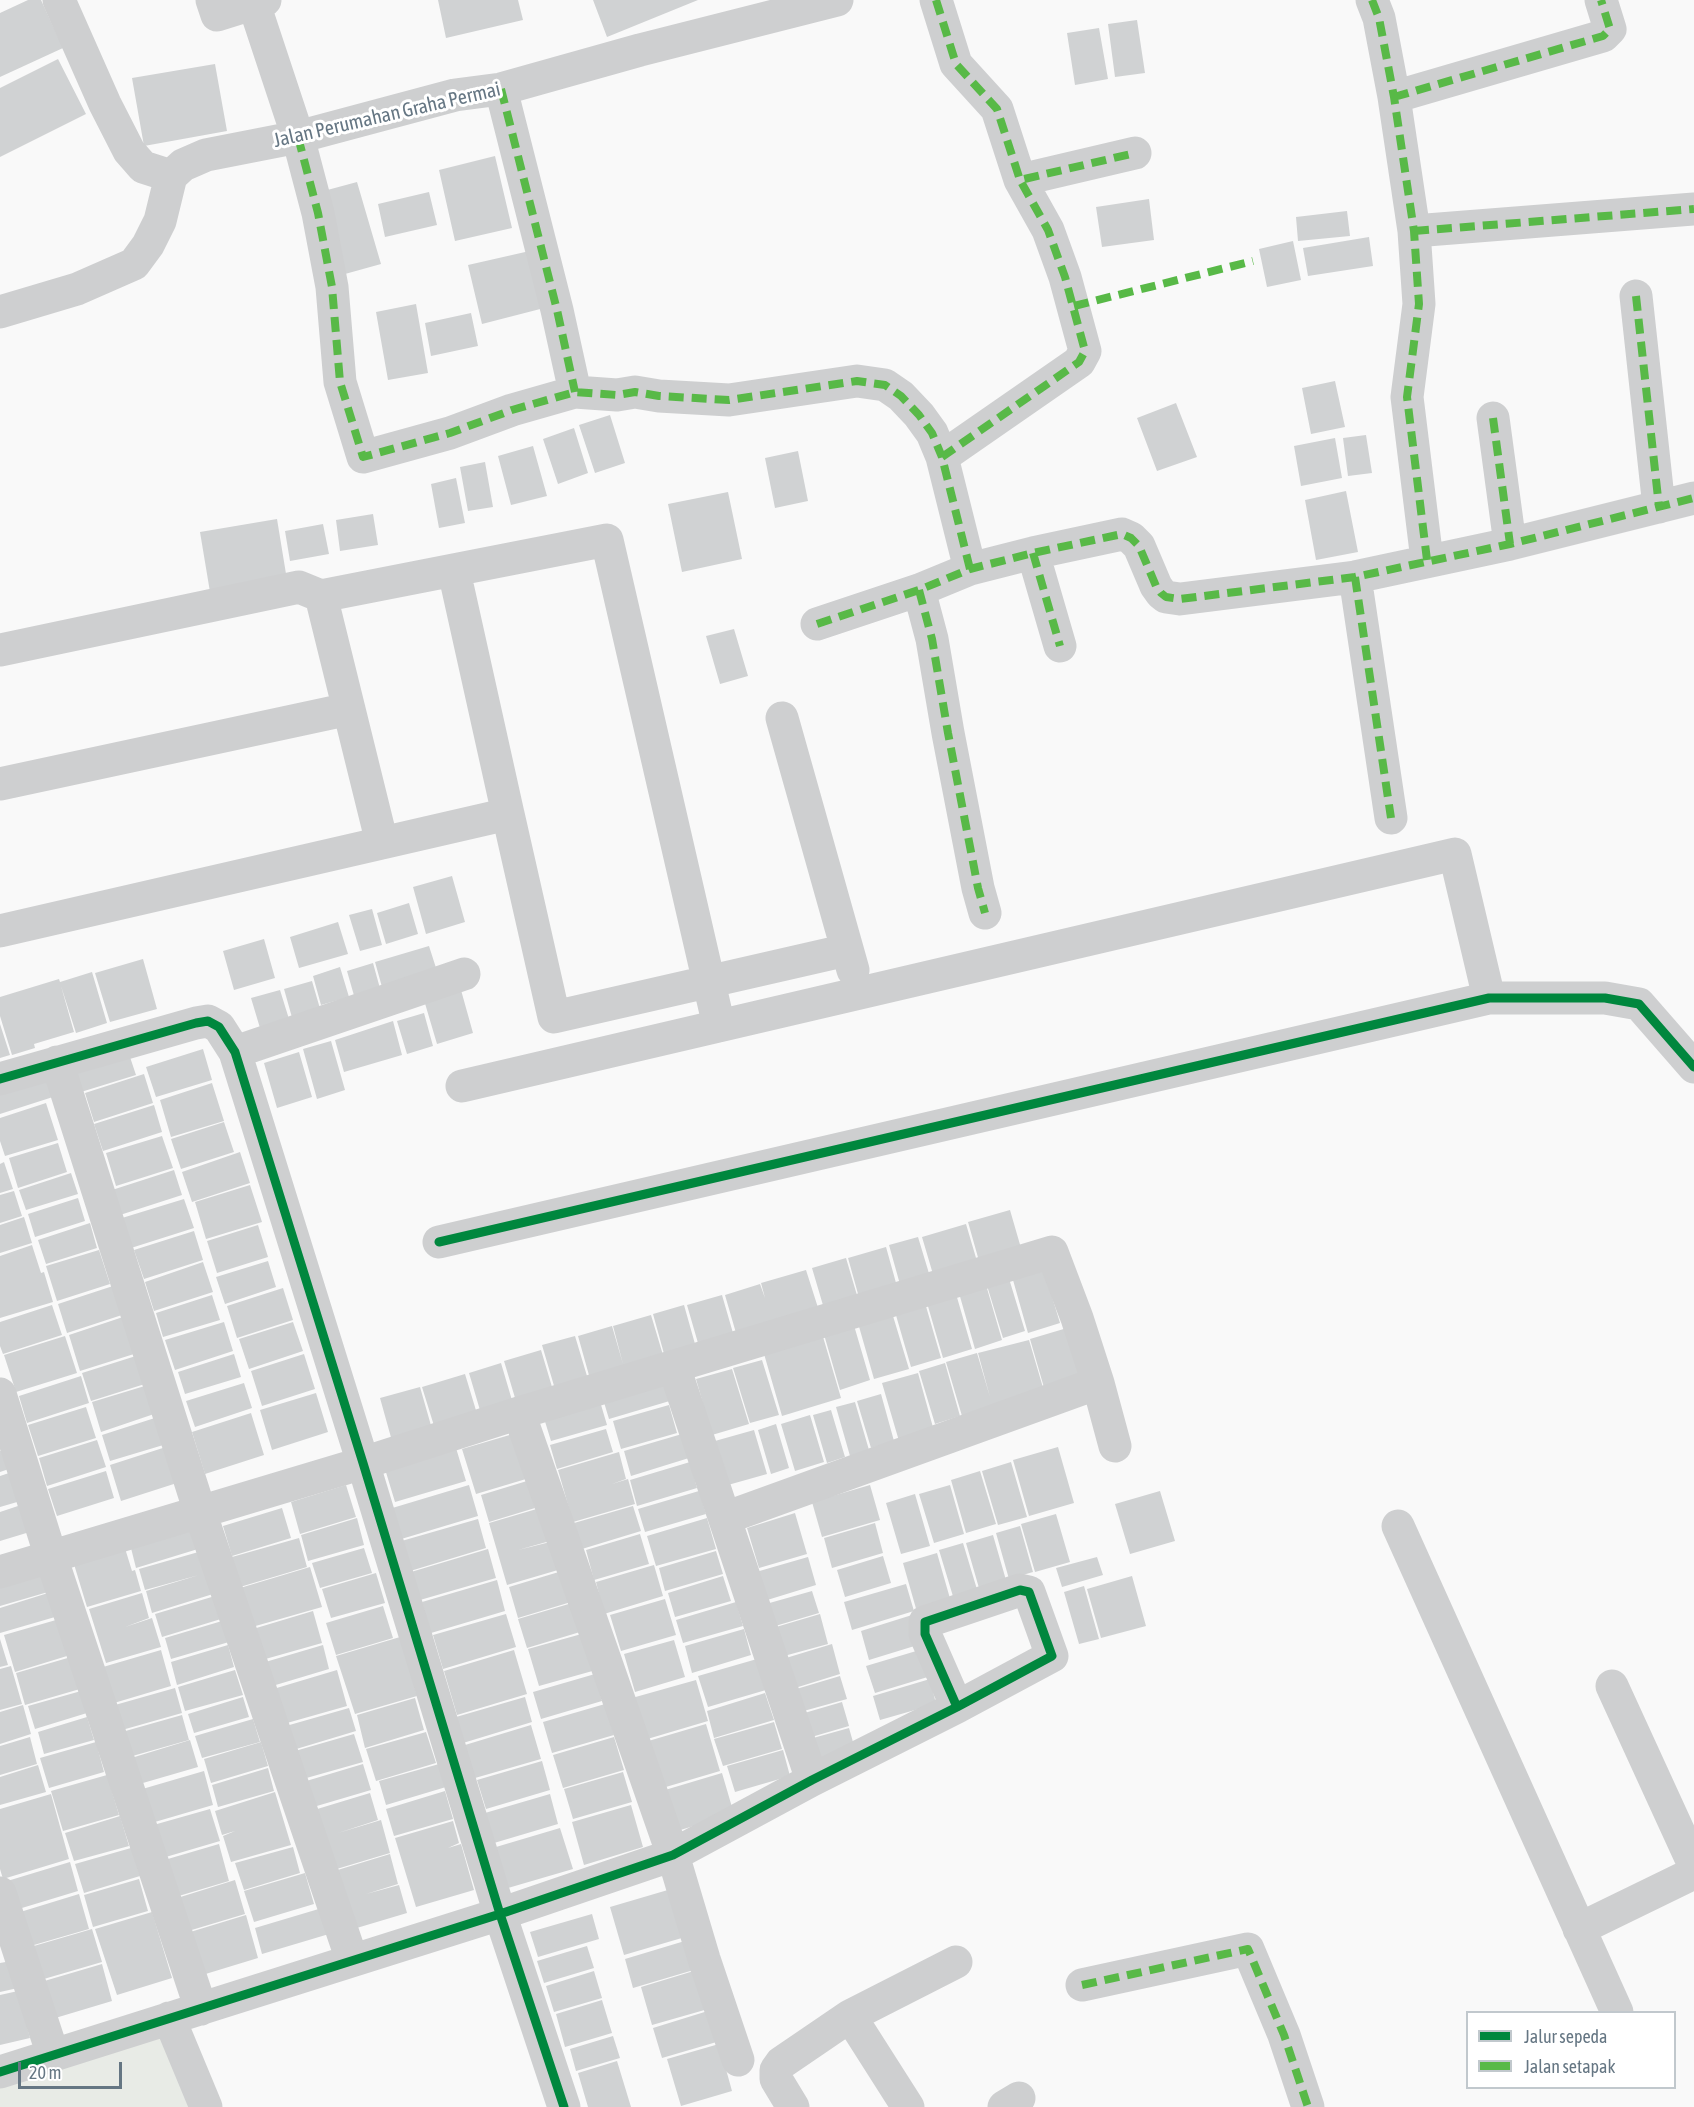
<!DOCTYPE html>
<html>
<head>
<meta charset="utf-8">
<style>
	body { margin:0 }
	#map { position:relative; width:1694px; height:2107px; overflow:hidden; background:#f9f9f9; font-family:"Asap Condensed",sans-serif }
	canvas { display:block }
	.legend { position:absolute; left:1466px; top:2011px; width:210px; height:78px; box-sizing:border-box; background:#fff; border:2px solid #c1c8cd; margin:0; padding:8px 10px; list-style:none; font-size:18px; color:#657683 }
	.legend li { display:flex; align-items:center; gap:12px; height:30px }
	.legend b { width:30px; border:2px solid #c1c8cd }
	.scale { position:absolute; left:18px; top:2062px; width:104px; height:27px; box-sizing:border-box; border:3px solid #657683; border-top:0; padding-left:8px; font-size:18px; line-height:21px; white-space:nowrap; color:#657683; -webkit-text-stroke:4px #fff; paint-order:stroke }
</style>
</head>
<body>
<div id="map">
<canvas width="1694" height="2107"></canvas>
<ul class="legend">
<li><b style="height:8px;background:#00873e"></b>Jalur sepeda</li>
<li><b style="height:8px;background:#58b947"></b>Jalan setapak</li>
</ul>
<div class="scale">20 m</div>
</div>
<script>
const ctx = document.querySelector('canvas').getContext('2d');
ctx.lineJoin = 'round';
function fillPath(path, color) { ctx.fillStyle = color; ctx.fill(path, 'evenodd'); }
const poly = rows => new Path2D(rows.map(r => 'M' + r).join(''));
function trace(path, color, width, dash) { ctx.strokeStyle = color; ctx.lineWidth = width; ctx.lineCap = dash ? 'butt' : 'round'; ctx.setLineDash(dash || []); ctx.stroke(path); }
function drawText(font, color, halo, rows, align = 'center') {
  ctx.font = font + ' "Asap Condensed",sans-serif'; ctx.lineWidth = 6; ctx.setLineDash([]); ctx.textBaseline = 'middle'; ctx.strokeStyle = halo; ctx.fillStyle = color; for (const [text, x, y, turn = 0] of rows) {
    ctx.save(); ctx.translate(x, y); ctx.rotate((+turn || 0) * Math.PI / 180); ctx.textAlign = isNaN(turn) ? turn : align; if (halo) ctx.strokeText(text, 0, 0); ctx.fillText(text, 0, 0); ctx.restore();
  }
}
const green = poly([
	[169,2018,206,2107,0,2107,0,2072]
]);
const building = poly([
	[28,0,41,0,63,48,0,77,0,13],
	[438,0,518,0,523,20,446,38],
	[593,0,698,0,607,37],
	[1137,20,1145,73,1115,77,1108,24],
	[1099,28,1108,79,1075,85,1067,33],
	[58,59,86,114,0,157,0,88],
	[215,64,227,131,144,146,132,78],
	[495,156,512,228,455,241,439,170],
	[357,182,381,264,345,274,320,192],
	[429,192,437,225,385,237,378,204],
	[1149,199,1154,240,1102,247,1096,207],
	[1347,211,1350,236,1298,241,1296,217],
	[1369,237,1373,266,1308,276,1303,248],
	[1293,241,1301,280,1267,287,1259,249],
	[534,250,548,307,482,324,468,265],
	[416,304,428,373,388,380,376,312],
	[471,313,478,346,431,356,425,323],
	[1335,381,1345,427,1311,434,1302,388],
	[1176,403,1197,457,1157,471,1137,418],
	[610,415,625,463,595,473,579,425],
	[574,428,588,473,558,484,543,439],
	[1366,435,1372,473,1348,476,1343,438],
	[1335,438,1342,478,1301,486,1294,446],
	[533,446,547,496,511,505,498,456],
	[798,451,808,501,775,508,765,458],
	[485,462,493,507,468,511,460,467],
	[456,478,465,523,439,528,431,484],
	[1346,491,1358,552,1316,560,1305,500],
	[728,492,742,559,682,572,668,504],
	[373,514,378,545,340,551,336,520],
	[277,519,288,586,211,598,200,532],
	[323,524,329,554,290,561,285,531],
	[734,629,748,676,720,684,706,636],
	[452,876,465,922,426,934,413,887],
	[409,903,418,934,386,944,377,913],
	[372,909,382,945,360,951,349,915],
	[338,922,348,954,299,968,290,937],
	[264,939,275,978,234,990,223,951],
	[429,946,437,971,382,987,375,962],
	[143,959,157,1009,110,1022,95,973],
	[373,963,381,992,355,999,347,971],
	[340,967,349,997,321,1005,313,976],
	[92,972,107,1023,76,1033,61,986,74,1032,34,1044,35,1048,12,1055,0,1016,0,997,59,979,60,982],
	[312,981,321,1012,293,1021,284,989],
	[280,990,289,1019,260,1028,251,998],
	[461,990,473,1033,437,1044,424,1000],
	[424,1013,433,1046,407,1054,397,1021],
	[393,1021,402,1055,344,1072,335,1040],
	[0,1024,10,1055,0,1058],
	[331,1041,345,1090,317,1099,303,1049],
	[127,1048,136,1075,81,1092,73,1065],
	[203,1049,212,1080,156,1097,146,1067],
	[299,1052,312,1097,277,1108,264,1063],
	[48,1067,56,1096,0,1114,0,1082],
	[144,1074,153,1103,94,1122,85,1093],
	[212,1083,224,1121,171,1137,160,1100],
	[46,1103,58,1140,5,1156,0,1141,0,1118],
	[154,1105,162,1132,103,1151,94,1124],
	[224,1122,234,1152,181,1169,171,1139],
	[162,1136,173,1168,116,1186,106,1153],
	[58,1143,67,1172,18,1188,9,1158],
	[240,1152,250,1183,192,1202,182,1172],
	[4,1162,13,1189,0,1193,0,1164],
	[174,1170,182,1195,120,1215,112,1190],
	[71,1173,78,1194,26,1210,19,1190],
	[250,1185,262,1222,206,1239,195,1202],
	[14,1191,22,1216,0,1223,0,1195],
	[78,1198,85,1221,35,1237,28,1214],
	[184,1199,194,1228,131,1248,122,1218],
	[1010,1210,1023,1255,981,1268,968,1222],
	[24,1217,32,1243,0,1253,0,1225],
	[90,1223,97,1248,46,1264,38,1240],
	[966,1224,979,1268,935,1281,922,1237],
	[258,1225,268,1257,217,1273,207,1241],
	[194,1231,203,1260,144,1279,134,1250],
	[918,1237,931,1280,901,1288,889,1245],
	[32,1245,41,1273,44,1272,53,1302,0,1318,0,1256],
	[886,1247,898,1290,860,1301,848,1258],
	[99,1250,110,1284,57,1301,46,1266],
	[846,1258,859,1302,825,1312,812,1268],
	[268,1261,276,1287,225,1304,216,1277],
	[203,1262,213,1292,154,1311,145,1282],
	[1042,1264,1060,1323,1028,1333,1011,1273],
	[806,1270,820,1314,738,1340,725,1295,760,1284,765,1298,761,1283],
	[1007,1272,1025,1331,1003,1338,985,1279],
	[984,1278,1002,1340,975,1349,957,1286],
	[113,1286,122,1315,67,1333,58,1304],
	[954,1287,972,1349,943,1358,925,1296],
	[283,1288,293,1320,237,1338,227,1306],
	[212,1295,220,1320,163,1337,156,1313],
	[722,1295,735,1340,700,1350,687,1305],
	[923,1296,941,1358,911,1367,893,1305],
	[52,1305,62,1335,3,1354,0,1346,0,1322],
	[684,1305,697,1351,666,1361,653,1314],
	[890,1306,909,1369,874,1379,856,1316],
	[651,1315,666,1365,592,1386,578,1336,612,1326,623,1364,613,1326],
	[123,1317,134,1354,80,1371,69,1335],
	[224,1322,233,1351,175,1370,165,1340],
	[293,1322,303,1351,249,1369,239,1339],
	[853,1322,870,1380,840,1390,823,1331],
	[1067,1328,1083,1380,1045,1391,1030,1339],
	[821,1330,841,1398,782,1416,762,1347],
	[65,1336,77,1373,16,1392,4,1355],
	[575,1336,590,1386,557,1396,542,1345],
	[1029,1340,1044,1391,962,1416,946,1362,977,1353,990,1397,978,1353],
	[541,1350,555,1397,518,1408,504,1361],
	[234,1354,241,1377,185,1394,178,1372],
	[304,1354,315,1389,262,1406,251,1371],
	[139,1355,148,1383,91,1401,82,1373],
	[762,1360,779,1415,750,1423,733,1368],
	[501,1363,514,1407,482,1417,469,1373],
	[945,1363,960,1416,935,1424,919,1371],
	[732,1369,749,1424,712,1435,696,1379],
	[918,1373,934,1431,899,1441,882,1383],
	[465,1374,478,1417,435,1429,422,1387],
	[81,1376,89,1403,27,1423,19,1396],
	[667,1380,673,1400,609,1419,603,1399],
	[244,1383,252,1408,195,1427,186,1401],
	[148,1385,157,1413,101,1432,92,1402],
	[420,1387,432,1429,392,1441,380,1398],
	[316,1393,328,1432,272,1450,260,1410],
	[881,1394,894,1441,871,1448,857,1401],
	[599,1398,607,1425,551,1441,543,1415],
	[855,1402,869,1450,850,1456,836,1407],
	[669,1405,677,1433,621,1449,613,1421],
	[86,1407,96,1438,38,1456,28,1425],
	[831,1410,845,1457,827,1463,813,1415],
	[251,1413,264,1455,205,1474,192,1432],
	[810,1415,824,1462,795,1471,781,1424],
	[161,1416,170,1443,110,1461,102,1435],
	[776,1424,789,1468,771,1474,758,1430],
	[606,1429,613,1452,557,1469,550,1445],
	[754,1430,767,1474,728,1485,715,1441],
	[513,1434,526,1479,476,1494,462,1449],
	[682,1434,689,1458,631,1476,624,1451],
	[97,1440,106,1467,47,1486,39,1458],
	[169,1446,180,1482,121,1501,110,1465],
	[1058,1447,1074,1503,1029,1516,1013,1460],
	[456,1448,466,1481,395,1502,385,1469],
	[3,1450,9,1469,0,1472,0,1451],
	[619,1452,626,1479,612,1484,628,1479,635,1504,573,1522,558,1470],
	[690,1462,697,1488,637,1506,630,1480],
	[1011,1462,1027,1517,998,1525,982,1471],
	[15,1471,24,1500,0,1507,0,1476],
	[106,1471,114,1498,57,1516,48,1489],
	[980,1471,996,1524,966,1533,951,1480],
	[527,1481,535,1508,489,1522,481,1495],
	[346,1485,356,1517,300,1534,291,1502],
	[469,1485,478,1516,398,1540,389,1509],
	[870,1485,880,1520,822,1537,812,1502],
	[950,1485,964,1534,934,1543,919,1494],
	[699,1491,706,1514,645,1532,638,1509],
	[1160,1491,1175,1541,1130,1554,1115,1504],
	[915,1494,930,1546,901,1554,886,1503],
	[24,1504,33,1531,0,1541,0,1512],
	[633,1506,641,1531,582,1549,574,1523],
	[282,1508,291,1538,232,1556,223,1526],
	[540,1508,550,1541,518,1550,550,1542,558,1570,507,1585,489,1523],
	[795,1513,807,1554,759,1568,747,1528],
	[1056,1514,1070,1562,1035,1572,1021,1524],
	[357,1518,364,1545,308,1561,301,1535],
	[707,1518,716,1549,656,1566,647,1536],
	[478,1519,486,1548,407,1572,398,1542],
	[875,1523,883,1553,832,1568,824,1538],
	[191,1526,198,1549,136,1568,130,1544],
	[1020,1526,1033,1572,1009,1579,996,1533],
	[640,1534,649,1564,594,1580,586,1550],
	[993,1535,1008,1587,981,1595,966,1543],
	[299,1538,307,1567,240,1587,232,1557],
	[963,1543,979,1596,955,1603,939,1550],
	[124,1545,132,1571,135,1570,141,1591,87,1607,73,1561],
	[364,1548,372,1573,320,1588,312,1563],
	[488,1549,496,1578,420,1600,411,1572],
	[202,1551,213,1594,152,1613,146,1591,199,1575,145,1590,139,1569],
	[716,1551,723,1574,665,1591,659,1568],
	[937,1553,951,1602,917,1612,903,1563],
	[883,1556,891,1583,845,1597,837,1570],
	[808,1557,816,1585,764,1601,756,1572],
	[1097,1557,1103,1575,1062,1587,1056,1568],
	[40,1564,48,1592,0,1606,0,1577],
	[654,1565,663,1596,604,1614,596,1582],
	[310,1567,322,1607,252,1627,240,1588],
	[562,1571,571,1602,518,1618,509,1587],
	[376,1573,385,1603,331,1618,322,1589],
	[723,1576,731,1601,675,1617,668,1593],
	[1132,1576,1146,1626,1101,1638,1087,1589],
	[497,1580,505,1611,431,1633,422,1602],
	[906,1584,914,1611,852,1630,844,1602],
	[1084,1586,1099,1639,1079,1644,1064,1592],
	[812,1591,819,1613,772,1627,766,1604],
	[48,1593,55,1617,0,1633,0,1608],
	[142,1593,149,1618,125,1627,152,1618,161,1647,106,1663,89,1609],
	[215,1596,221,1619,162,1637,155,1614],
	[665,1599,676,1635,621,1651,610,1615],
	[736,1602,743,1626,683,1643,676,1620],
	[572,1603,580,1632,527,1648,518,1619],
	[383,1606,393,1638,336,1655,326,1623],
	[313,1611,322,1643,262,1660,253,1629],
	[506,1614,516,1647,443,1669,433,1635],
	[820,1614,828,1644,784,1656,776,1627],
	[912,1615,921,1644,869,1660,861,1631],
	[56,1620,67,1656,15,1672,4,1635],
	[222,1621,229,1642,171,1659,165,1638],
	[744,1629,751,1655,692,1673,685,1646],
	[585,1633,596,1670,539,1686,528,1649],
	[400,1637,417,1696,355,1714,336,1656],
	[0,1639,8,1665,0,1667],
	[674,1640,685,1677,635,1692,624,1654],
	[832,1644,840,1674,795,1688,786,1658],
	[228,1645,234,1667,177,1685,171,1662],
	[323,1645,329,1669,269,1687,262,1663],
	[923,1649,931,1676,875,1693,866,1666],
	[161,1650,171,1686,114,1703,103,1667],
	[514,1650,527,1694,457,1715,444,1671],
	[71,1657,80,1689,25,1705,16,1673],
	[757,1659,766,1690,708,1707,698,1676],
	[11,1666,22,1704,0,1710,0,1669],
	[235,1670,243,1695,185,1711,178,1687],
	[337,1670,347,1706,280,1725,270,1690],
	[595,1674,602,1701,541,1719,533,1692],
	[840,1676,847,1699,800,1712,793,1690],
	[930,1679,936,1704,880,1720,873,1696],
	[696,1680,708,1721,644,1740,632,1698],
	[175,1688,182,1713,122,1730,115,1705],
	[81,1691,87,1713,35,1729,28,1706],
	[765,1693,774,1720,714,1738,707,1711],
	[243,1697,249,1717,194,1733,188,1714],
	[525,1697,532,1722,463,1743,456,1717],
	[415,1698,424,1730,365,1748,357,1715],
	[842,1702,849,1726,808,1738,801,1714],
	[605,1704,614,1735,552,1753,543,1722],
	[23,1705,31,1734,0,1744,0,1712],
	[349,1708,356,1731,293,1750,286,1726],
	[182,1715,189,1740,129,1757,122,1732],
	[87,1717,94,1740,44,1754,38,1732],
	[253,1719,260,1742,202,1758,195,1736],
	[774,1722,782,1749,723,1766,714,1739],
	[706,1724,720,1771,659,1789,645,1742],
	[531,1725,541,1759,475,1778,465,1745],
	[849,1728,855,1749,813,1761,806,1740],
	[426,1732,436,1763,376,1781,366,1749],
	[354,1734,363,1762,303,1779,295,1751],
	[30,1737,37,1764,0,1775,0,1746],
	[614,1737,624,1770,563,1788,553,1755],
	[190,1740,198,1767,136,1785,128,1759],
	[96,1742,104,1772,49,1788,40,1758],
	[261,1742,268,1766,211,1783,204,1759],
	[783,1750,790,1776,735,1792,727,1766],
	[542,1761,550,1790,486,1809,477,1780],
	[363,1764,371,1790,310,1808,303,1782],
	[439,1764,446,1787,386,1805,379,1781],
	[38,1765,46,1792,0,1805,0,1777],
	[268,1768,274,1791,218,1807,212,1785],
	[204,1771,213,1805,148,1824,139,1790],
	[623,1772,632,1802,573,1819,564,1789],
	[722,1773,734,1814,677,1831,665,1790],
	[107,1775,119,1815,63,1831,51,1791],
	[445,1791,453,1819,394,1836,386,1809],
	[275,1792,291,1845,231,1862,223,1836,235,1831,222,1835,215,1811],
	[370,1793,378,1820,338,1833,381,1820,390,1853,330,1871,314,1810],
	[51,1794,69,1859,3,1879,0,1869,0,1809],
	[550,1794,558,1824,494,1843,485,1813],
	[631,1805,643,1847,584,1865,572,1822],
	[210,1809,220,1841,159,1859,150,1826],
	[120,1816,129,1846,74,1861,65,1833],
	[453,1821,459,1843,448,1848,461,1844,474,1890,416,1907,395,1838],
	[560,1828,573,1869,508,1888,496,1847],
	[219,1844,229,1881,172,1898,161,1861],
	[293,1847,300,1873,244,1890,235,1863],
	[131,1848,140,1876,84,1893,75,1864],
	[390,1854,398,1884,366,1894,399,1885,407,1913,350,1930,331,1872],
	[70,1862,78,1891,12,1911,4,1882],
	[305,1873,314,1904,254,1922,244,1891],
	[139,1879,148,1911,93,1927,84,1895],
	[235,1880,245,1914,185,1932,174,1899],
	[678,1887,692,1935,624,1955,610,1907],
	[79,1894,89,1929,27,1947,17,1913],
	[322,1908,329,1934,262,1954,255,1928],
	[152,1912,172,1978,117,1995,95,1929],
	[592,1914,599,1939,538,1957,530,1932],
	[246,1915,258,1958,199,1976,187,1933],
	[92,1929,102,1962,37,1981,27,1948],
	[688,1940,697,1969,633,1988,625,1959],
	[587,1946,594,1968,544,1983,537,1961],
	[11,1961,18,1988,0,1992,0,1963],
	[102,1964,112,2001,52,2019,41,1982],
	[697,1970,708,2009,652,2025,641,1987],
	[594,1971,602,1998,554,2012,546,1986],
	[18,1991,30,2038,0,2045,0,1995],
	[602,2000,612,2033,565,2047,556,2014],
	[711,2010,720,2041,662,2058,653,2028],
	[613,2036,620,2058,576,2071,570,2049],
	[719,2044,732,2091,681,2106,667,2059],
	[617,2061,631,2107,588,2107,578,2073]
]);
const street = poly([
	[59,0,105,104,129,151,143,167,171,176],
	[212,0,217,15,265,0],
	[936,0,956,64,997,109,1020,180,1135,153],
	[1372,0,1379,18,1394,97,1414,231,1419,304,1407,397,1427,560],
	[254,4,298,137,318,213,332,287,340,382,363,457,450,433,512,410,575,392,617,395,635,392,659,396,729,400,857,381,885,385,901,396,919,415,932,433,942,457],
	[501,89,557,310,575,392],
	[1394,97,1603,36,1610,29,1601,0],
	[1414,231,1694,209],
	[1636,296,1659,507],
	[0,312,77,289,134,264,148,245,160,221,171,176,183,165,206,155,298,137,455,95,501,89,640,50,837,0],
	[1493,418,1510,544],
	[1033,553,1060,646],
	[970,569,942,457,1079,362,1085,351,1065,277,1048,230,1020,180],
	[1355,577,1391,818],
	[919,590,932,639,948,733,978,888,985,913],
	[321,596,382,843],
	[817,624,919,590,970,569,1033,553,1122,534,1131,538,1139,546,1156,586,1161,593,1166,597,1180,599,1355,577,1510,544,1694,498],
	[0,650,299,587,321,596,607,540,719,1026],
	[782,718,853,970],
	[0,784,349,709],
	[508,814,554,1017,847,950],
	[0,931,508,814,454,571],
	[235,1052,464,974],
	[57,1062,200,1512,352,1960],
	[0,1079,196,1023,208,1021,219,1027,235,1052,363,1463,500,1914,564,2107],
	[462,1086,1455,854,1489,998],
	[439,1242,1489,998,1605,998,1639,1004,1694,1067],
	[674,1367,812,1780],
	[0,1394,51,1557,201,2009],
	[519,1413,673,1855,704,1959,738,2060],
	[725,1518,1098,1383],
	[1398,1526,1617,2012],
	[0,1572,363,1463,519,1413,1052,1252,1077,1318,1098,1383,1115,1446],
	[1612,1686,1694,1865],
	[0,1893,53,2055],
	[1579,1929,1694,1873],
	[1082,1985,1248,1949,1284,2035,1308,2107],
	[850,2016,908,2107],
	[169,2018,206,2107],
	[0,2072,500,1914,673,1855,812,1780,957,1707,1052,1656,1029,1592,1020,1590,925,1622,925,1634,957,1707],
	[793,2107,776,2079,776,2070,781,2063,850,2016,956,1962],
	[1004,2107,1019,2098]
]);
const quiet = poly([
	[936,0,956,64,997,109,1020,180,1135,153],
	[1372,0,1379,18,1394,97,1414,231,1419,304,1407,397,1427,560],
	[501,89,557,310,575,392],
	[1394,97,1603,36,1610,29,1601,0],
	[298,137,318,213,332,287,340,382,363,457,450,433,512,410,575,392,617,395,635,392,659,396,729,400,857,381,885,385,901,396,919,415,932,433,942,457],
	[1414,231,1694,209],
	[1636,296,1659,507],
	[1074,306,1253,261],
	[1493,418,1510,544],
	[1033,553,1060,646],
	[970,569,942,457,1079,362,1085,351,1065,277,1048,230,1020,180],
	[1355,577,1391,818],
	[919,590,932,639,948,733,978,888,985,913],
	[817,624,919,590,970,569,1033,553,1122,534,1131,538,1139,546,1156,586,1161,593,1166,597,1180,599,1355,577,1510,544,1694,498],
	[1082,1985,1248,1949,1284,2035,1308,2107]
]);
const cycleway = poly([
	[0,1079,196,1023,208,1021,219,1027,235,1052,363,1463,500,1914,564,2107],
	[439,1242,1489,998,1605,998,1639,1004,1694,1067],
	[0,2072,500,1914,673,1855,812,1780,957,1707,1052,1656,1029,1592,1020,1590,925,1622,925,1634,957,1707]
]);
const streetNames = [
	["Jalan Perumahan Graha Permai",387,115,-13]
];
fillPath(green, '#e8ebe6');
fillPath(building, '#d0d2d3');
trace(street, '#cecfd0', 33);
trace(quiet, '#58b947', 8, [15, 8]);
trace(cycleway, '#00873e', 9);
drawText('20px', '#657683', '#fff', streetNames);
</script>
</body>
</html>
